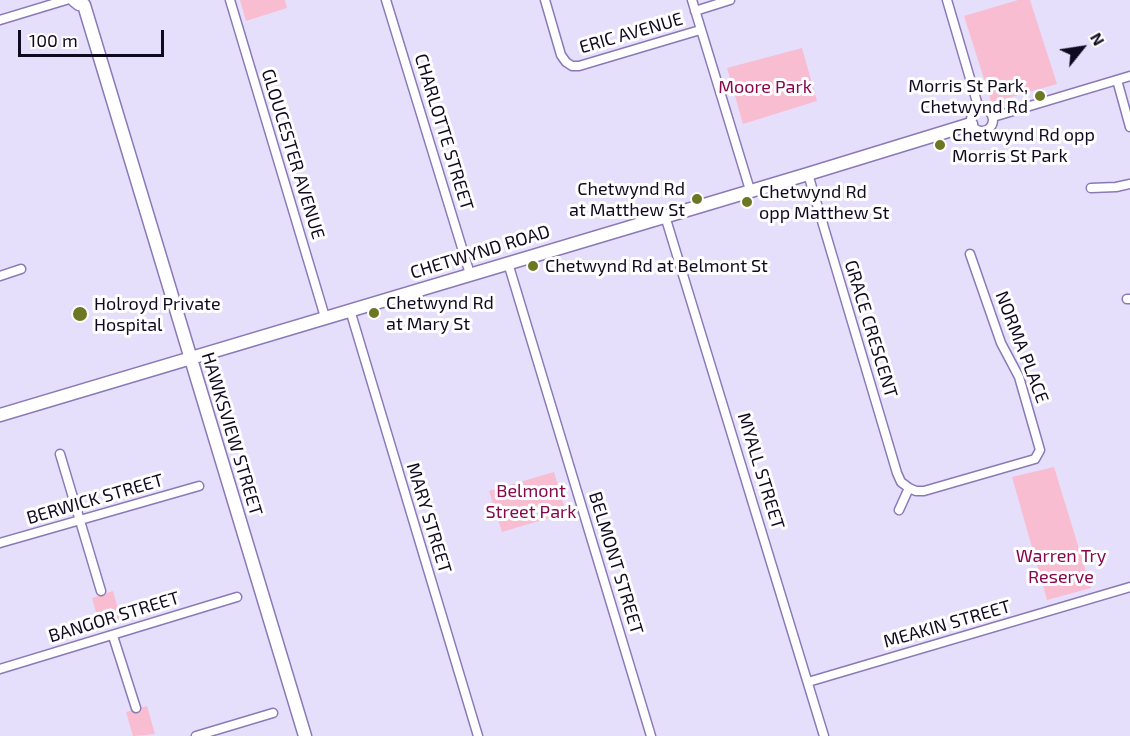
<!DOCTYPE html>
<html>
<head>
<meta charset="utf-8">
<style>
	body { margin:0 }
	#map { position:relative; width:1130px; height:736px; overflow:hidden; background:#e6dffb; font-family:"Exo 2",sans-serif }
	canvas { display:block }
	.north { position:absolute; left:1052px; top:18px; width:60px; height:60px; -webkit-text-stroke:4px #fff; paint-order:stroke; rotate:60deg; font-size:16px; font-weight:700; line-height:24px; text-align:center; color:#110920 }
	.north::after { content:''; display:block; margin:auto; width:21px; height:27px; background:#110920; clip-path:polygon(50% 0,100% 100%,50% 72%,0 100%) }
	.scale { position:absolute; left:18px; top:30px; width:146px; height:27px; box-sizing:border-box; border:3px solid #110920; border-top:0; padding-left:8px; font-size:18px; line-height:21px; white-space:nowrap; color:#110920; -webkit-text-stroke:4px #fff; paint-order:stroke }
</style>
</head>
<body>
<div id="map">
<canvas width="1130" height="736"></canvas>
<div class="north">N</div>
<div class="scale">100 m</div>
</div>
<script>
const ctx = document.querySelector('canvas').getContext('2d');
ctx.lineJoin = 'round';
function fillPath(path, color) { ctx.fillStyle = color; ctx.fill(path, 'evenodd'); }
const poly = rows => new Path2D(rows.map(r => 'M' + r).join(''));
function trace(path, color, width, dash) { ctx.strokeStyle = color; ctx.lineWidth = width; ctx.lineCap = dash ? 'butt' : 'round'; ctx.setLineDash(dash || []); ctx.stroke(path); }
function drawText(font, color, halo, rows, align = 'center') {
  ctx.font = font + ' "Exo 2",sans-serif'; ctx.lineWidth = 6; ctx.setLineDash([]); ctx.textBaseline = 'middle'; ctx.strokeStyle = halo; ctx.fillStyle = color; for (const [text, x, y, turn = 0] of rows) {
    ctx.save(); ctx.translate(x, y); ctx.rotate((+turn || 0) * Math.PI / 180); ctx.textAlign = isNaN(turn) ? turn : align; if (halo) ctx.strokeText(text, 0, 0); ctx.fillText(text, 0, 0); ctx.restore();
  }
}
const green = poly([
	[240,0,285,0,287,8,246,21],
	[1018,0,1030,0,1057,84,994,102,991,101,964,16],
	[802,48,817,101,743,124,727,68],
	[1054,467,1091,588,1047,600,1012,477],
	[554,472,566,513,502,532,489,491],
	[113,591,121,619,100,626,92,598],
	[147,706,155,734,133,736,126,712]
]);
const street = poly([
	[230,0,325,317],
	[386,0,470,274],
	[545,0,561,55,566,62,572,66,579,66,700,30],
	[692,0,750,190],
	[947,0,979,109],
	[695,11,730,0],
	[0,20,66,0],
	[1117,80,1130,127],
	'971 120a11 11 0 1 1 22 0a11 11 0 1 1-22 0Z',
	[993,117,1130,76],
	[808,174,897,473,901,482,909,488,916,491,924,491,1035,459,1040,450,1019,377,1001,343,970,254],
	[1091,188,1116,187,1130,184],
	[665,216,824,736],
	[508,263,651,736],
	[0,276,21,269],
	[1127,299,1130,299],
	[350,310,478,736],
	[60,454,101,591],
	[899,510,909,488],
	[0,543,199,486],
	[113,636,136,708],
	[0,669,237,597],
	[808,682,1130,587],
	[196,736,273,713]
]);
const secondary = poly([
	[74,0,79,4,84,5],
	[84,5,305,736],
	[0,415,808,174,971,124]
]);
const markers = [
	[1040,96,6,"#6c7723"],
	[940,145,6,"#6c7723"],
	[697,199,6,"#6c7723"],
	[747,202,6,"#6c7723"],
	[533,266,6,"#6c7723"],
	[374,313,6,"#6c7723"],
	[80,314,8,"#6c7723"]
];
const streetNames = [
	["ERIC AVENUE",631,33,-16],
	["CHARLOTTE STREET",444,132,73],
	["GLOUCESTER AVENUE",293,154,73],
	["CHETWYND ROAD",480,252,-17],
	["GRACE CRESCENT",871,329,73],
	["NORMA PLACE",1022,347,69],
	["HAWKSVIEW STREET",232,434,73],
	["MYALL STREET",761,471,73],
	["BERWICK STREET",95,499,-16],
	["MARY STREET",429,518,73],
	["BELMONT STREET",616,563,73],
	["BANGOR STREET",114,617,-17],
	["MEAKIN STREET",947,624,-16]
];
const poiNames = [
	["Morris St Park,",1028,86,"right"],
	["Chetwynd Rd",1028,107,"right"],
	["Chetwynd Rd opp",952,135],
	["Morris St Park",952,156],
	["Chetwynd Rd",685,189,"right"],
	["at Matthew St",685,210,"right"],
	["Chetwynd Rd",759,192],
	["opp Matthew St",759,213],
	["Chetwynd Rd at Belmont St",545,266],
	["Chetwynd Rd",386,303],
	["at Mary St",386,324],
	["Holroyd Private",94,304],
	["Hospital",94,325]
];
const parkNames = [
	["Moore Park",765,87],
	["Belmont",531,491],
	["Street Park",531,512],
	["Warren Try",1061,556],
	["Reserve",1061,577]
];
fillPath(green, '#f8bdd1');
trace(street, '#8b79b7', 11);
trace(secondary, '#8b79b7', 15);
trace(street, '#fff', 8);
trace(secondary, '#fff', 12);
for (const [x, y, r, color] of markers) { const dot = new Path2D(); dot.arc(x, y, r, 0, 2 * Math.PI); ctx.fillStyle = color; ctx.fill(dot); trace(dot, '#fff', 2); }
drawText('18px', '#110920', '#fff', streetNames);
drawText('18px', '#110920', '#fff', poiNames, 'left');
drawText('18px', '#88074c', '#fff', parkNames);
</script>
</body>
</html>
